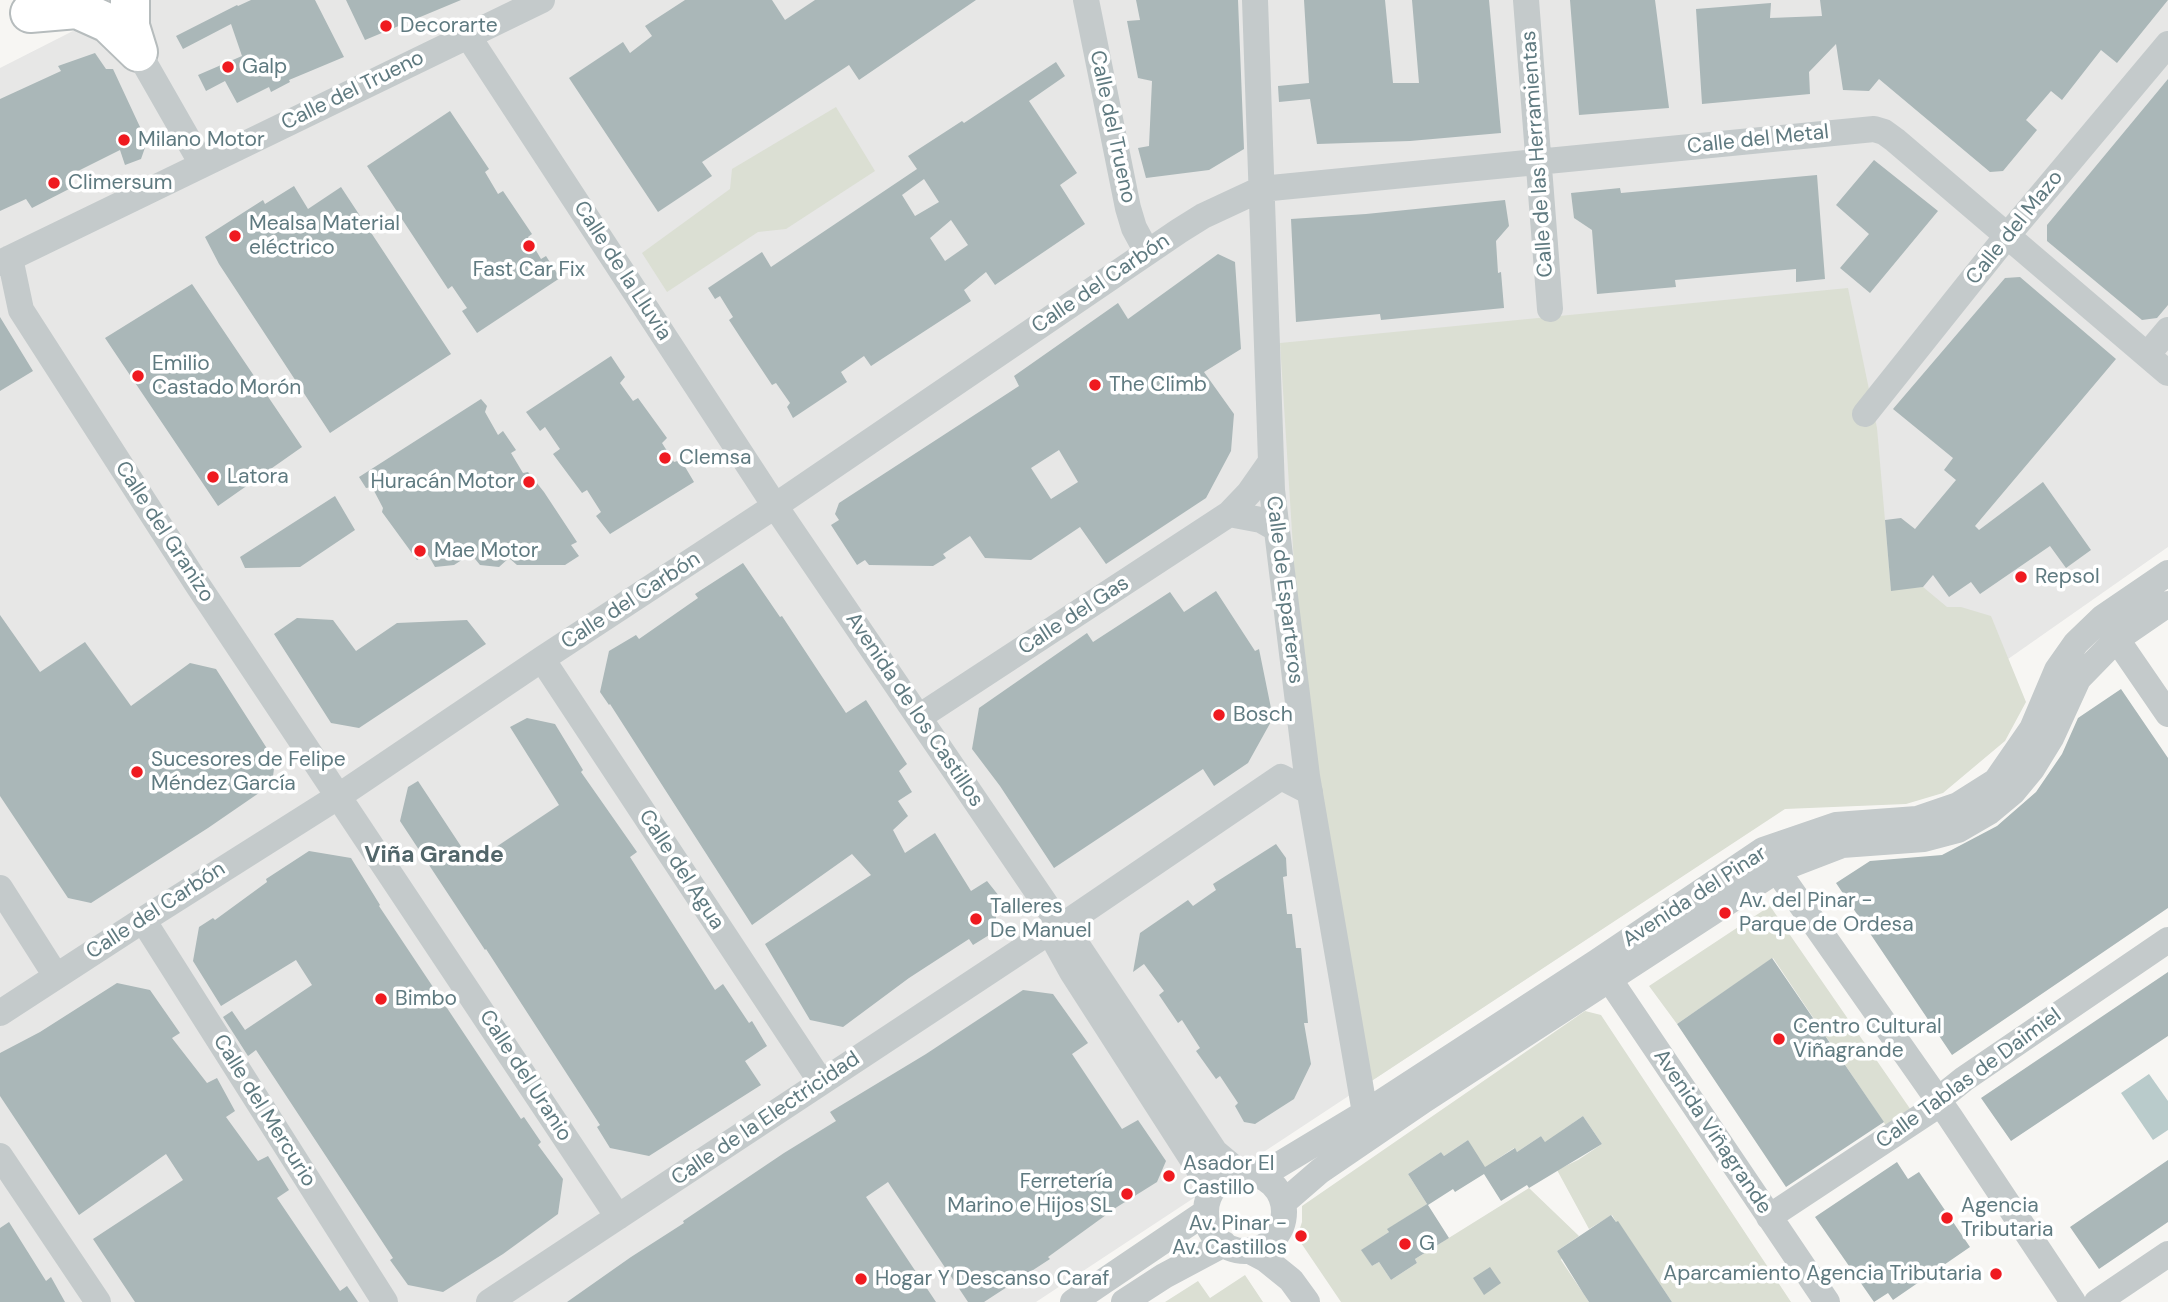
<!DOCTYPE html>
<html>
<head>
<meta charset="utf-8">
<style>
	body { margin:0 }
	canvas { display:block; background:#f7f6f3 }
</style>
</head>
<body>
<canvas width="2168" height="1302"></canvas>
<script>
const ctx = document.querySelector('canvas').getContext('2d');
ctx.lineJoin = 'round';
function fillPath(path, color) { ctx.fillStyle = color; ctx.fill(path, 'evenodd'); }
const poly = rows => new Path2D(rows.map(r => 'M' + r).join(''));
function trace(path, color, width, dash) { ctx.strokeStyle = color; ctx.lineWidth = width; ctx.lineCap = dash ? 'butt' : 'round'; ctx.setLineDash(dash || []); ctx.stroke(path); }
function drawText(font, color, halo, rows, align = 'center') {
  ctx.font = font + ' "DM Sans",sans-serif'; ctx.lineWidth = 7; ctx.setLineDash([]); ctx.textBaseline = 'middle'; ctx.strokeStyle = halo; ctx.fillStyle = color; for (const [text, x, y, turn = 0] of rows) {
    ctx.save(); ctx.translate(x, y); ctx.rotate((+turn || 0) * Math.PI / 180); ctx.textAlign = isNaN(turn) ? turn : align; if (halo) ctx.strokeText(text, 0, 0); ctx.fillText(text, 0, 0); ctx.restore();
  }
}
const built = poly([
	[134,0,2168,0,2168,547,1951,699,1036,1302,0,1302,0,68]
]);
const green = poly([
	[836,107,875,171,786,229,758,232,667,292,642,253,730,189,732,169],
	[1848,288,1877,428,1891,590,1923,587,1947,607,1961,607,1991,616,2026,702,2005,741,1943,793,1906,804,1785,809,1370,1082,1300,658,1280,343],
	[1770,906,1913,1113,1889,1130,1773,958,1677,1024,1649,986],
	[1585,1011,1601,1015,1791,1302,1672,1302,1618,1222,1616,1222,1612,1215,1589,1229,1557,1170,1578,1160,1602,1144,1583,1116,1560,1132,1552,1153,1541,1136,1517,1152,1514,1148,1481,1170,1468,1140,1444,1156,1441,1152,1408,1174,1427,1204,1388,1229,1389,1232,1362,1250,1372,1266,1379,1262,1391,1280,1417,1263,1415,1259,1529,1188,1579,1236,1557,1251,1562,1258,1561,1260,1589,1302,1341,1302,1297,1237,1302,1222,1302,1206],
	[1245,1275,1263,1302,1165,1302,1198,1281,1210,1298]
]);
const water = poly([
	[2149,1074,2168,1101,2168,1130,2153,1140,2121,1093]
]);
const building = poly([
	[251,0,315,0,344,57,289,80,290,82,271,92,269,87,237,103,225,81,206,91,198,75,242,56,231,24,183,49,176,36,237,5,238,6],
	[346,0,461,0,365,40],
	[685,0,772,0,785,20,815,0,976,0,859,80,849,65,702,162,712,176,658,212,569,78,623,42,630,53,652,36,645,26],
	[1136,0,1238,0,1244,149,1209,170,1146,178,1138,148,1149,146,1152,81,1138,78,1127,21,1140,20],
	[1304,0,1385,0,1393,83,1419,83,1412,0,1489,0,1501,133,1410,141,1317,144,1310,99,1279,102,1278,86,1309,83],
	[1570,0,1655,0,1669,108,1579,115],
	[1820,0,2168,0,2117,63,2101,50,2062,100,2051,91,2026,120,2037,130,2003,171,1990,172,1879,79,1869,91,1843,90,1836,44,1809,72,1810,94,1702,104,1696,9,1771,3,1770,18,1822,16],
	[95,53,106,69,113,69,147,142,141,159,125,165,120,150,66,177,71,188,32,208,26,199,0,211,0,99,61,71,58,66],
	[1056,62,1065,76,1029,101,1077,173,1060,185,1085,224,995,285,986,272,964,290,971,301,871,366,864,356,841,372,847,382,793,418,787,407,790,403,776,383,772,385,744,343,729,320,733,317,720,296,715,299,708,288,762,252,771,267,917,169,908,156,962,121,964,123],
	[924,179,939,202,915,216,902,195],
	[951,220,968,245,945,261,930,238],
	[2168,79,2168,305,2157,318,2142,320,2047,241,2047,225],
	[450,111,489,169,485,172,498,194,503,191,532,234,528,237,541,259,546,256,560,278,477,333,462,311,467,308,452,286,448,289,367,166],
	[1874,160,1938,211,1870,293,1840,268,1869,234,1836,205],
	[1817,175,1825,279,1796,282,1796,269,1675,280,1676,287,1597,294,1592,230,1574,218,1571,193,1620,188,1621,193],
	[294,186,308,209,341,187,451,354,330,433,219,264,205,237,263,200,265,204],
	[1505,200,1509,226,1496,241,1498,273,1501,272,1504,308,1381,320,1380,314,1296,322,1291,219,1366,214],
	[1218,254,1235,262,1241,349,1204,372,1234,414,1231,451,1206,498,1106,564,1080,527,1031,560,985,558,970,536,943,554,946,558,933,566,869,565,865,560,857,565,831,525,839,520,835,514,839,503,1019,386,1014,376,1118,303,1128,319],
	[1059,450,1078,482,1051,499,1031,468],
	[2020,277,2116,359,1975,526,1979,530,2043,482,2091,550,2066,568,2050,546,1980,594,1971,582,1949,597,1933,575,1923,587,1891,591,1885,520,1901,518,1915,529,1956,480,1944,470,1953,458,1893,409,2005,278],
	[192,284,302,447,218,506,105,338],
	[0,317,33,371,0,391],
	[611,356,625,377,620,383,633,401,638,398,667,438,662,443,674,462,681,460,694,482,610,534,596,516,601,512,587,490,582,493,553,454,560,449,545,427,540,431,526,412],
	[481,399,487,406,485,412,498,435,503,431,516,450,511,453,523,473,528,472,544,492,577,542,571,545,579,556,565,565,517,565,509,558,499,567,480,565,471,554,454,565,435,567,427,553,417,560,382,512,383,508,372,487,366,488,359,477],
	[335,496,355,530,300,567,245,568,240,557],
	[743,563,780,617,782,616,846,713,866,700,907,764,899,771,912,792,898,801,908,816,893,830,905,853,935,833,971,891,987,881,999,896,994,932,973,945,969,939,909,978,843,1027,810,1020,765,944,871,875,852,854,752,925,610,704,609,705,600,692,609,651,636,635,639,639,698,598,695,594],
	[1216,591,1255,651,1259,649,1273,718,1248,763,1214,786,1203,769,1054,868,1000,786,972,749,979,708,1087,633,1093,642,1170,592,1184,612],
	[0,615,40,672,85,642,131,706,190,663,216,669,275,761,272,784,208,828,91,903,68,898,0,796],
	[297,618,333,620,356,651,397,623,467,620,486,644,359,728,331,723,274,634],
	[2121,689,2168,758,2168,908,1952,1055,1836,883,1870,861,1942,855,1997,826,2036,792,2062,754,2078,718],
	[527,718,555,724,583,770,581,772,637,852,630,857,715,990,723,984,749,1023,752,1021,767,1046,745,1061,761,1085,649,1156,610,1148,597,1127,600,1125,486,949,485,950,400,821,408,787,418,781,472,863,559,805,510,727],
	[1276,844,1286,858,1287,876,1283,877,1287,914,1292,914,1296,948,1301,948,1308,1023,1304,1023,1311,1064,1294,1099,1255,1124,1244,1122,1235,1106,1238,1103,1220,1076,1216,1079,1196,1051,1200,1048,1182,1020,1178,1023,1159,995,1164,991,1144,964,1133,972,1140,933,1188,900,1193,906,1216,890,1213,884],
	[309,851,351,858,380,905,379,906,521,1119,524,1117,541,1142,538,1145,563,1179,558,1214,503,1254,443,1292,408,1285,390,1260,393,1258,256,1050,248,1056,223,1017,232,1011,245,1030,312,985,296,960,221,1006,193,961,199,927,213,918,215,920,267,882,266,879],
	[1772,958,1884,1122,1786,1187,1677,1024],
	[2168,972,2168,1036,2011,1141,1981,1098],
	[117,983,150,990,180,1033,172,1038,207,1083,217,1078,235,1111,226,1117,258,1161,268,1156,289,1190,277,1198,340,1291,347,1286,358,1302,135,1302,93,1239,183,1180,166,1154,79,1215,0,1096,0,1053,40,1032],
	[1023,990,1053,994,1088,1043,1072,1054,1122,1129,1138,1120,1166,1161,1157,1182,1117,1207,1048,1257,1050,1259,984,1302,968,1302,888,1182,866,1197,936,1302,567,1302,631,1257,684,1223,683,1221,784,1153,836,1121,830,1112,926,1054],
	[1583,1116,1602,1144,1529,1188,1527,1185,1501,1201,1484,1174,1455,1192,1453,1189,1428,1205,1449,1238,1415,1259,1417,1263,1391,1280,1379,1262,1372,1266,1361,1250,1389,1232,1387,1229,1427,1204,1408,1174,1441,1152,1444,1156,1468,1140,1485,1167,1515,1148,1517,1152,1541,1136,1545,1142],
	[2168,1160,2168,1222,2099,1269,2070,1227],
	[1897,1162,1908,1179,1919,1172,1970,1247,1893,1300,1888,1293,1874,1302,1815,1217],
	[1611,1215,1616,1222,1618,1221,1672,1302,1589,1302,1583,1293,1557,1251],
	[9,1222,46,1281,51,1277,65,1302,0,1302,0,1228],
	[1490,1267,1501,1283,1484,1295,1473,1278]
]);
const minor = poly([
	[1086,0,1128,208,1134,228,1147,252],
	[1255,0,1272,490,1307,776,1365,1113],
	[1526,0,1550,309],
	[468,36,775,506,1053,915],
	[138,52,202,164],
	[10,258,21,310,197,584,618,1217],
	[0,263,542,0],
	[2147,355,2168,330],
	[1865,414,2007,236,2168,44],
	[1229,514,1249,493,1270,463],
	[2107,625,2168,714],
	[542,659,821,1082],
	[919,717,1229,514,1261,520,1275,528],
	[1767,856,1950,1117,2073,1302],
	[0,888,56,976],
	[143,920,385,1302],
	[1069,921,1281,777,1310,792],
	[1071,936,1215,1152,1240,1173],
	[1057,945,1072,972,1212,1190],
	[1599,964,1827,1302],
	[0,1013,143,920,339,796,542,659,775,506,1179,231,1203,216,1261,189,1874,129,1884,132,1895,140,2168,373],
	[0,1156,98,1302],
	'1206 1212a39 39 0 1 1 78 0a39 39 0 1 1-78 0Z',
	[1255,1174,1272,1169,1365,1113,1597,962,1763,850,1836,825,1917,819,1958,805,1996,781,2032,729,2057,670,2076,643,2102,618,2168,573],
	[1283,1203,1320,1171,1424,1100,1777,870,1842,845,1924,839,1958,830,1989,812,2013,792,2032,769,2051,738,2078,679,2117,639,2168,604],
	[1769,1217,1940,1104,1944,1095,1964,1079,2168,940],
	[1248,1250,1265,1259,1291,1280,1307,1302],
	[489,1302,1043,936],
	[1073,1302,1206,1212],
	[1124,1302,1164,1276,1224,1244],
	[2097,1302,2168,1254]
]);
const highway = poly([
	[130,0,130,26,138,52],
	[30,13,77,9,108,23,138,52]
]);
const markers = [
	[386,26,7,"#ef1a20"],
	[228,67,7,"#ef1a20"],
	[124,140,7,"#ef1a20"],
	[54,183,7,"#ef1a20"],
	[235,236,7,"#ef1a20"],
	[529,246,7,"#ef1a20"],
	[138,376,7,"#ef1a20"],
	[1095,385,7,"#ef1a20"],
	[665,458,7,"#ef1a20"],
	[213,477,7,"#ef1a20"],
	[529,482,7,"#ef1a20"],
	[420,551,7,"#ef1a20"],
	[2021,577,7,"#ef1a20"],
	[1219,715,7,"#ef1a20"],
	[137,772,7,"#ef1a20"],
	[1725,913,7,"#ef1a20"],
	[976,919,7,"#ef1a20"],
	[381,999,7,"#ef1a20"],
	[1779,1039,7,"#ef1a20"],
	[1169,1176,7,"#ef1a20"],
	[1127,1194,7,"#ef1a20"],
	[1947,1218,7,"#ef1a20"],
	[1301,1236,7,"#ef1a20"],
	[1405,1244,7,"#ef1a20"],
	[1996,1274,7,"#ef1a20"],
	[861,1279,7,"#ef1a20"]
];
const poiNames = [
	["Decorarte",400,26],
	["Galp",242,67],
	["Milano Motor",138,140],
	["Climersum",68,183],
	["Mealsa Material",249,224],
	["eléctrico",249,248],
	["Fast Car Fix",529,270,"center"],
	["Emilio",152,364],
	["Castado Morón",152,388],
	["The Climb",1109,385],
	["Clemsa",679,458],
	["Latora",227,477],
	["Huracán Motor",515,482,"right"],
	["Mae Motor",434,551],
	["Repsol",2035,577],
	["Bosch",1233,715],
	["Sucesores de Felipe",151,760],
	["Méndez García",151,784],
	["Av. del Pinar -",1739,901],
	["Parque de Ordesa",1739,925],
	["Talleres",990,907],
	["De Manuel",990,931],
	["Bimbo",395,999],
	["Centro Cultural",1793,1027],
	["Viñagrande",1793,1051],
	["Asador El",1183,1164],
	["Castillo",1183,1188],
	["Ferretería",1113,1182,"right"],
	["Marino e Hijos SL",1113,1206,"right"],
	["Agencia",1961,1206],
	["Tributaria",1961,1230],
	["Av. Pinar -",1287,1224,"right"],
	["Av. Castillos",1287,1248,"right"],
	["G",1419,1244],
	["Aparcamiento Agencia Tributaria",1982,1274,"right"],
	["Hogar Y Descanso Caraf",875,1279]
];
const streetNames = [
	["Calle del Trueno",353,91,-26],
	["Calle del Trueno",1112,127,78],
	["Calle del Metal",1758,140,-6],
	["Calle de las Herramientas",1538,154,-94],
	["Calle del Mazo",2015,228,-51],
	["Calle de la Lluvia",622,271,57],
	["Calle del Carbón",1101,284,-34],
	["Calle del Granizo",164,532,57],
	["Calle de Esparteros",1284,590,83],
	["Calle del Carbón",631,601,-33],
	["Calle del Gas",1074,616,-33],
	["Avenida de los Castillos",914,710,56],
	["Calle del Agua",681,870,57],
	["Avenida del Pinar",1695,897,-33],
	["Calle del Carbón",156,911,-33],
	["Calle del Uranio",525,1076,57],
	["Calle Tablas de Daimiel",1969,1079,-36],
	["Calle del Mercurio",264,1111,58],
	["Calle de la Electricidad",766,1119,-34],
	["Avenida Viñagrande",1712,1132,56]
];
const neighbourhoodNames = [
	["Viña Grande",434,856]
];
fillPath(built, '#e7e7e6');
fillPath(green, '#dbdfd3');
fillPath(water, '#b9cbcb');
fillPath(building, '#aab7b8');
trace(highway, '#b6bcbd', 42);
trace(minor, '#c4cacb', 26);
trace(highway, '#fff', 38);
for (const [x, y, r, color] of markers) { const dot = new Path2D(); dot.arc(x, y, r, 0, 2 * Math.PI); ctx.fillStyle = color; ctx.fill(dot); trace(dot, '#fff', 2.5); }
drawText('21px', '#5f7a80', '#fff', poiNames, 'left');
drawText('21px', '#5f7a80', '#fff', streetNames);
drawText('bold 23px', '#52666a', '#fff', neighbourhoodNames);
</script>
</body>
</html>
